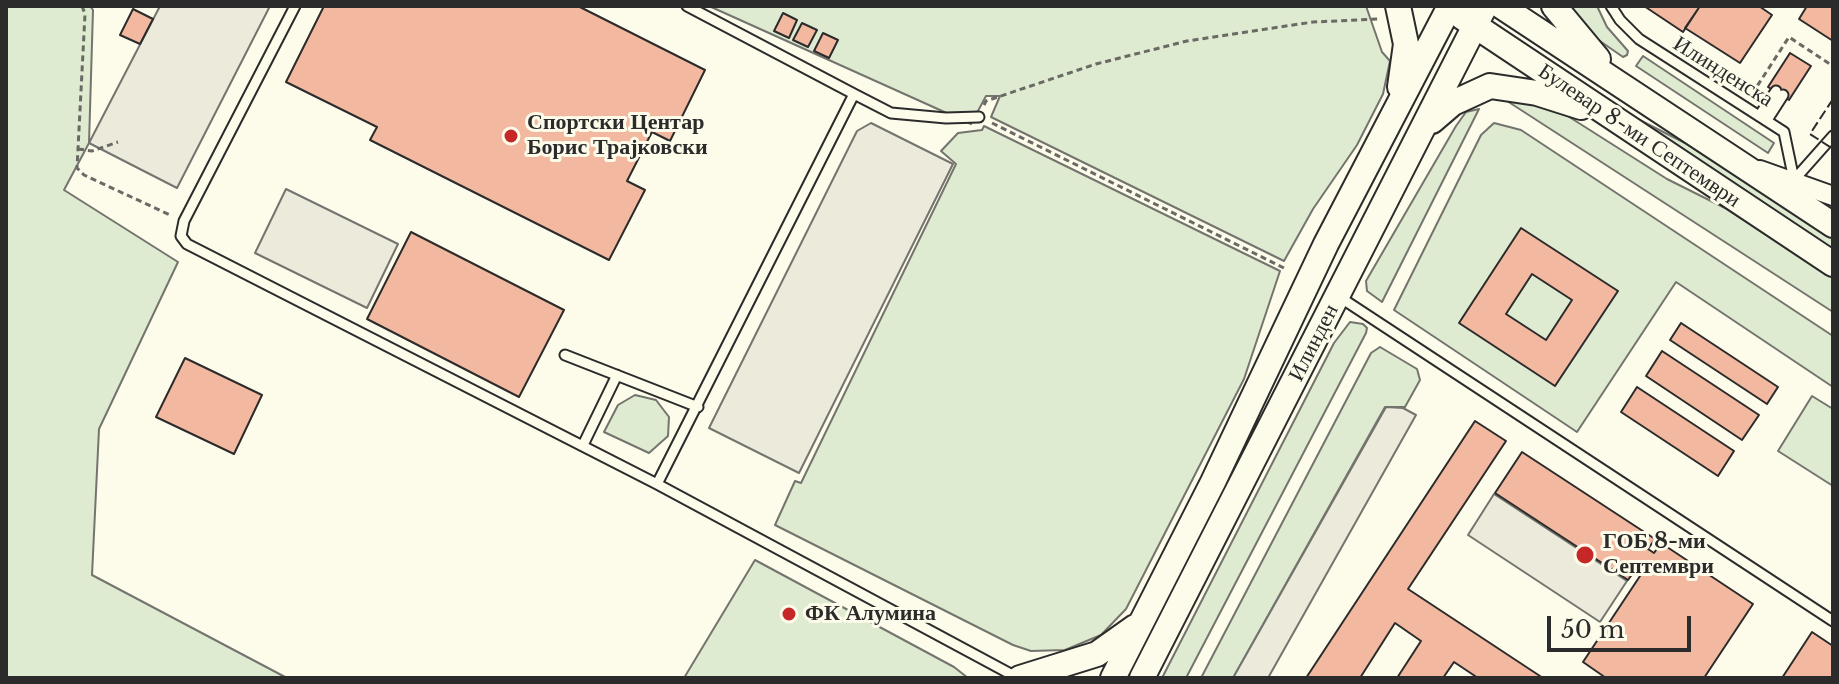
<!DOCTYPE html>
<html>
<head>
<meta charset="utf-8">
<style>
	body { margin:0 }
	#map { position:relative; width:1839px; height:684px; overflow:hidden; background:#fdfbea; font-family:"Libre Baskerville",serif }
	canvas { display:block }
	.frame { position:absolute; inset:0; border:8px solid #2b2b2b; pointer-events:none }
	.scale { position:absolute; left:1547px; top:616px; width:144px; height:36px; box-sizing:border-box; border:4px solid #2b2b2b; border-top:0; padding-left:10px; font-size:24px; line-height:28px; white-space:nowrap; color:#2b2b2b; -webkit-text-stroke:6px #fdfbea; paint-order:stroke }
</style>
</head>
<body>
<div id="map">
<canvas width="1839" height="684"></canvas>
<div class="frame"></div>
<div class="scale">50 m</div>
</div>
<script>
const ctx = document.querySelector('canvas').getContext('2d');
ctx.lineJoin = 'round';
function fillPath(path, color) { ctx.fillStyle = color; ctx.fill(path, 'evenodd'); }
const poly = rows => new Path2D(rows.map(r => 'M' + r).join(''));
function trace(path, color, width, dash) { ctx.strokeStyle = color; ctx.lineWidth = width; ctx.lineCap = dash ? 'butt' : 'round'; ctx.setLineDash(dash || []); ctx.stroke(path); }
function drawText(font, color, halo, rows, align = 'center') {
  ctx.font = font + ' "Libre Baskerville",serif'; ctx.lineWidth = 6; ctx.setLineDash([]); ctx.textBaseline = 'middle'; ctx.strokeStyle = halo; ctx.fillStyle = color; for (const [text, x, y, turn = 0] of rows) {
    ctx.save(); ctx.translate(x, y); ctx.rotate((+turn || 0) * Math.PI / 180); ctx.textAlign = isNaN(turn) ? turn : align; if (halo) ctx.strokeText(text, 0, 0); ctx.fillText(text, 0, 0); ctx.restore();
  }
}
const green = poly([
	[6,6,90,6,93,10,89,143,64,190,178,262,99,429,92,575,287,678,6,678,6,6],
	[709,6,1366,6,1382,52,1390,61,1383,94,1357,145,1313,209,1284,261,991,117,1000,96,986,96,971,124,709,6],
	[1566,6,1597,6,1607,27,1628,51,1627,55,1623,57,1597,39,1566,6],
	[1643,56,1774,143,1768,153,1636,66,1643,56],
	[1511,97,1563,113,1667,179,1725,208,1833,278,1833,312,1504,99,1511,97],
	[1479,109,1382,302,1367,291,1366,281,1456,126,1466,112,1479,109],
	[1622,111,1685,143,1833,239,1833,250,1622,111],
	[1494,123,1521,130,1833,336,1833,387,1676,282,1577,432,1394,310,1481,135,1494,123],
	[984,126,1280,271,1244,379,1126,609,1101,635,1065,650,1031,651,1013,645,775,525,795,481,801,483,956,164,941,151,958,133,982,130,984,126],
	[1350,322,1363,324,1367,328,1366,333,1186,678,1162,678,1334,343,1350,322],
	[1380,347,1417,369,1420,380,1405,407,1385,407,1233,678,1201,678,1371,353,1380,347],
	[635,395,656,400,669,417,668,436,649,453,604,432,618,405,635,395],
	[1812,396,1833,409,1833,486,1778,451,1812,396],
	[755,560,954,667,968,678,684,678,755,560]
]);
const parking = poly([
	[160,6,270,6,177,188,89,143,160,6],
	[871,123,953,164,799,473,709,428,857,131,871,123],
	[286,189,398,244,367,308,255,253,286,189],
	[1386,407,1403,408,1416,415,1268,678,1233,678,1386,407],
	[1494,494,1627,581,1600,622,1468,535,1494,494]
]);
const building = poly([
	[324,6,578,6,705,70,670,141,652,132,627,181,645,190,609,260,370,140,377,127,286,82,324,6],
	[1644,6,1700,6,1683,32,1644,6],
	[1700,6,1759,6,1772,15,1740,63,1685,28,1700,6],
	[1807,6,1833,6,1833,41,1799,19,1807,6],
	[133,9,153,19,140,44,120,35,133,9],
	[783,13,797,20,789,38,774,31,783,13],
	[802,23,817,30,808,47,793,40,802,23],
	[823,33,838,40,829,58,814,51,823,33],
	[1790,53,1811,66,1789,100,1768,87,1790,53],
	[1521,228,1618,291,1555,386,1459,323,1521,228],
	[1532,274,1572,300,1546,340,1506,314,1532,274],
	[411,232,564,310,519,397,367,319,411,232],
	[1681,323,1778,387,1767,404,1670,340,1681,323],
	[1662,351,1759,415,1742,440,1646,376,1662,351],
	[185,358,262,395,234,454,156,417,185,358],
	[1637,387,1734,451,1718,476,1621,412,1637,387],
	[1475,421,1506,441,1408,589,1543,678,1478,678,1454,662,1443,678,1397,678,1421,641,1395,623,1360,678,1306,678,1475,421],
	[1522,452,1655,539,1648,549,1654,553,1661,543,1753,604,1704,678,1606,678,1583,662,1644,570,1638,566,1628,580,1495,493,1522,452],
	[1812,632,1833,646,1833,678,1782,678,1812,632]
]);
const path = poly([
	[82,6,85,14,77,168,84,175,170,215],
	[1752,94,1789,37,1833,66],
	[984,105,986,101,1096,64,1187,41,1313,22,1379,19],
	[992,123,1286,269],
	[78,149,92,151,118,142]
]);
const lane = poly([
	[295,6,184,221,181,236,187,244,657,484,1018,678],
	[1611,6,1620,20,1639,39,1784,132,1794,180],
	[854,94,891,113,946,118,979,117],
	[1759,116,1776,91],
	[1767,120,1783,95],
	[1794,180,1833,136],
	[1338,296,1833,621],
	[565,355,698,407],
	[583,445,617,375],
	[657,484,854,94,687,6]
]);
const street = poly([
	[1760,170,1833,196]
]);
const secondary = poly([
	[1398,6,1406,44,1400,87],
	[1501,6,1833,225],
	[1554,6,1598,59],
	[1462,17,1833,264],
	[1432,121,1453,103,1490,86,1537,93,1581,107],
	[1020,678,1097,654,1135,627],
	[1113,678,1213,482,1326,244,1450,6],
	[1142,678,1485,6]
]);
const fence = poly([
	[1833,99,1810,134,1833,149]
]);
const markers = [
	[511,136,8,"#c62828"],
	[1585,555,10,"#c62828"],
	[789,614,8,"#c62828"]
];
const streetNames = [
	["Илинденска",1723,72,32],
	["Булевар 8-ми Септември",1639,136,34],
	["Илинден",1314,343,-63]
];
const poiNames = [
	["Спортски Центар",527,123],
	["Борис Трајковски",527,148],
	["ГОБ 8-ми",1603,542],
	["Септември",1603,567],
	["ФК Алумина",805,614]
];
fillPath(green, '#deebd1');
trace(green, '#74746e', 2);
fillPath(parking, '#eceadb');
trace(parking, '#74746e', 2);
fillPath(building, '#f2b8a0');
trace(building, '#2b2b2b', 2);
trace(lane, '#2b2b2b', 13);
trace(street, '#2b2b2b', 22);
trace(secondary, '#2b2b2b', 28);
trace(path, '#6a6964', 3, [6, 4]);
trace(lane, '#fdfbea', 9);
trace(street, '#fdfbea', 18);
trace(secondary, '#fdfbea', 24);
trace(fence, '#2b2b2b', 2, [10, 4]);
for (const [x, y, r, color] of markers) { const dot = new Path2D(); dot.arc(x, y, r, 0, 2 * Math.PI); ctx.fillStyle = color; ctx.fill(dot); trace(dot, '#fdfbea', 3); }
drawText('22px', '#2b2b2b', '#fdfbea', streetNames);
drawText('bold 22px', '#2b2b2b', '#fdfbea', poiNames, 'left');
</script>
</body>
</html>
